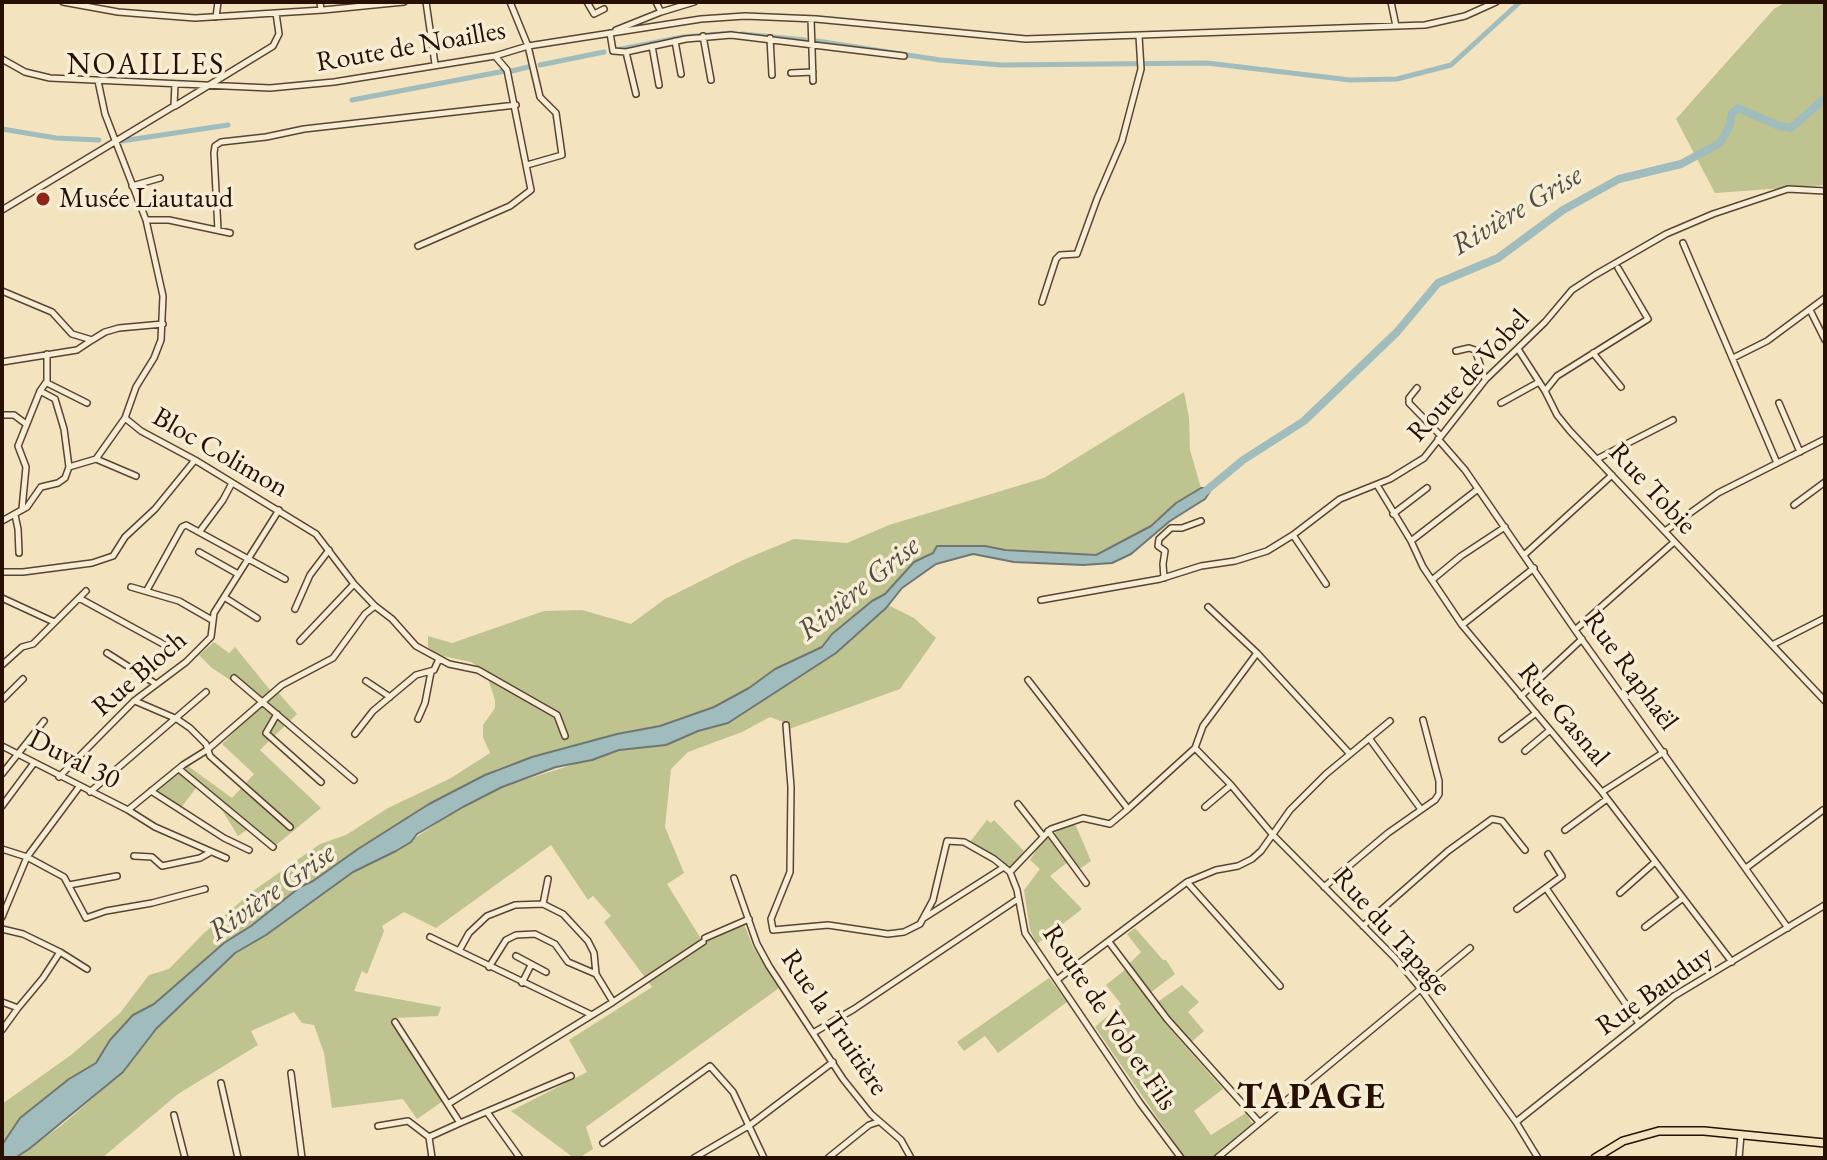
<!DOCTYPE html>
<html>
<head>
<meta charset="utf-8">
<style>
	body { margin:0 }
	#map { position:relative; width:1827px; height:1160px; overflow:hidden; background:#f3e3be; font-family:"EB Garamond",serif }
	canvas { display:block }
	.frame { position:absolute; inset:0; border:4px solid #270f02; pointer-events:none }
</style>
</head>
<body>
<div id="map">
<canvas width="1827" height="1160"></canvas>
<div class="frame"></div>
</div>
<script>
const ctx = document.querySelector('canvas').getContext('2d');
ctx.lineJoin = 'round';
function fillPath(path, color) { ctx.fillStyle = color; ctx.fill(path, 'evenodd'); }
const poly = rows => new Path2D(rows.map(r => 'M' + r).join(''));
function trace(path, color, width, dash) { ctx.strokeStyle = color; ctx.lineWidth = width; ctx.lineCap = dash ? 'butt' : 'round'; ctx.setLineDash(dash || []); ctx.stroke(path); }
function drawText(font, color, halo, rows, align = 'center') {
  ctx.font = font + ' "EB Garamond",serif'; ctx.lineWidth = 7; ctx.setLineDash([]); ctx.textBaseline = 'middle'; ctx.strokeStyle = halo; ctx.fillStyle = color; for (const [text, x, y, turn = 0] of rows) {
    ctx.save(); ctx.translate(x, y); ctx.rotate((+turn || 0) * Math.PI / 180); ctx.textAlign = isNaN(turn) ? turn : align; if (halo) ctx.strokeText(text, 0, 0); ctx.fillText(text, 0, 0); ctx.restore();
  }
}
const green = poly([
	[1786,2,1825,2,1825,185,1715,193,1676,119,1774,9],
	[1184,392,1189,418,1190,450,1201,488,1176,504,1151,526,1093,555,941,545,933,553,914,562,885,594,872,601,832,634,822,647,775,669,749,688,714,707,660,726,617,734,532,757,499,768,446,795,358,849,313,881,300,887,251,926,224,943,154,1004,137,1013,125,1023,96,1063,69,1079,23,1115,2,1145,2,1104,71,1055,120,1013,149,975,169,969,204,933,253,891,320,844,346,835,388,808,451,778,490,753,483,737,483,725,495,708,495,700,486,672,471,662,438,655,428,647,428,636,452,643,544,611,582,610,631,624,665,599,743,560,794,539,847,543,889,525,1044,478],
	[888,605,914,618,936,638,900,689,789,729,789,724,770,717,742,732,688,752,671,769,665,827,684,873,667,884,703,942,744,924,753,947,779,988,586,1127,593,1149,579,1158,574,1158,511,1111,587,1072,569,1040,652,987,604,922,611,916,593,896,588,900,551,845,436,928,404,912,382,926,384,931,367,974,362,971,354,991,441,1007,438,1016,394,1018,392,1024,443,1101,417,1119,403,1099,332,1108,324,1053,314,1025,302,1023,294,1012,251,1031,258,1045,178,1094,102,1158,15,1158,62,1125,123,1072,156,1029,235,953,266,935,353,872,396,851,449,815,502,787,619,750,666,745,697,731,728,723,836,653],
	[214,642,229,653,235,647,270,690,277,691,297,714,260,750,321,808,275,846,251,827,238,836,222,810,196,788,180,809,156,792,188,766,232,798,254,774,222,744,264,702,212,668,199,655],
	[987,820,991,823,994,820,1024,851,1010,868,970,842],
	[1072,824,1076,826,1091,861,1078,870,1069,861,1050,876,1082,909,1037,944,1030,930,1024,890,1040,869,1030,860,1041,843,1063,827],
	[1135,928,1163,960,1166,960,1175,974,1150,993,1129,964,1141,952,1127,934],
	[1126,969,1164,1022,1223,1089,1194,1111,1211,1135,1246,1113,1255,1128,1220,1158,1185,1158,1095,1027,1121,1004,1106,985],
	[1049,978,1067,1002,998,1053,985,1036,964,1051,957,1042],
	[1182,985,1199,1002,1188,1012,1204,1031,1190,1043,1156,1003]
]);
const water = poly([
	[1201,488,1212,488,1205,499,1170,521,1131,554,1112,563,1083,565,1014,562,973,554,936,564,902,588,886,608,836,653,728,723,698,731,666,745,619,750,592,760,556,767,502,787,463,807,417,834,411,842,396,851,353,872,266,935,235,953,156,1029,123,1072,29,1149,15,1158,2,1158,2,1145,20,1118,69,1079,96,1063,110,1040,133,1015,154,1004,224,943,251,926,300,887,313,881,358,849,429,804,485,775,532,757,617,734,660,726,714,707,749,688,775,669,822,647,832,634,872,601,885,594,914,562,933,553,937,546,985,546,1005,550,1096,555,1151,526,1176,503,1201,488]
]);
const canal = poly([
	[742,34,805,40],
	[817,41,940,60,1001,65,1207,63,1350,80,1397,79,1451,65,1520,2],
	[616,50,683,37,732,33],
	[540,65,604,52],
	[512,71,528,67],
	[352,100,505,71],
	[2,129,56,138,99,140],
	[115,142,228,125]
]);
const river = poly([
	[1202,494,1243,460,1304,421,1397,332,1438,283,1498,258,1563,210,1619,179,1681,164,1720,143,1729,128,1732,113,1738,108,1779,126,1791,128,1825,98]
]);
const minor = poly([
	[63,2,118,12,195,18,323,10,404,2],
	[320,2,321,10],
	[426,2,435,64],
	[510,2,528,46,540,97,556,113,562,155,527,165],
	[587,2,594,14,604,9],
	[656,2,661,12],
	[1391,2,1396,26],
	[216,17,218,2],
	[811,19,813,81],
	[616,30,661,12,694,2],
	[610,33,613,51,626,52,636,94],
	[703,36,711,80],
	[770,38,772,75],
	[675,41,681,74],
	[652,46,659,85],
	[626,52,686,39,731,35,904,56],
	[2,59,25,72,50,78,270,88,334,82,495,56,528,46,701,19,745,16,816,19,1026,39,1425,25,1465,16,1496,2],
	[791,73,813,72],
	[98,81,105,114,146,220,163,296,161,340,154,358,136,387,125,418,141,431,195,460,316,534,354,584,375,606,392,619,416,646,449,664,478,670,557,715,565,736],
	[175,106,273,46,279,34,276,13],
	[132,186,160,178],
	[2,210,174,106,175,84],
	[146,220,169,220,230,233],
	[218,230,214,153,215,146,221,142,266,137,304,129,516,105],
	[1683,243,1777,463],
	[418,246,510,206,531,190,507,70,495,56],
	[1618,268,1648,319,1557,376,1545,391,1557,415,1570,431,1825,701],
	[2,291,52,312,72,334,92,340,77,350,2,362],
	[1042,302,1056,259,1060,255,1077,254,1097,199,1122,141,1141,69,1139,36],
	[1810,310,1825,340],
	[92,340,105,332,119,328,163,324],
	[1518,349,1545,391],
	[1456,351,1469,348,1475,350,1485,379],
	[1593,353,1621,387],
	[1733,358,1767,341,1825,298],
	[47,383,87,403],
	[1417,388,1409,398,1409,403,1440,435],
	[40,391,55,399,64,429,69,467],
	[1501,403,1539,382],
	[1779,403,1800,452],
	[2,415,14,415,26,424],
	[1438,439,1465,470,1575,630,1788,928],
	[96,459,136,476],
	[1597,459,1673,420],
	[1377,485,1411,541,1423,567,1462,625,1602,792,1732,962],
	[1794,505,1825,482],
	[22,509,26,467,18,446,40,391,47,381,47,354],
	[1393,514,1427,488],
	[15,515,18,529,19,553],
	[2,521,27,507,41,487,58,483,65,478,69,467,96,459,125,418],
	[200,531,223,500,232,483],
	[1665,531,1718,493,1825,439],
	[1293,535,1326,584],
	[1411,541,1478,489],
	[199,552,238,574],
	[1524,555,1612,475],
	[2,572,23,572,92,563,113,556,125,537,155,509,195,460],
	[1164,578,1163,564,1165,551,1158,546,1159,539,1171,528,1182,528,1201,521],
	[1432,580,1461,556,1505,527],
	[131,587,179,601,212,620],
	[147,590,182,527,186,525,285,579],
	[224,597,257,618],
	[2,598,54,622],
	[79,598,163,644],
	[1041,600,1160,579,1201,566,1235,561,1267,551,1293,535,1340,499,1390,479,1424,458,1486,379,1545,322,1572,290,1595,275,1666,234,1713,214,1788,189,1825,191],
	[1208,607,1257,653,1350,754],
	[295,609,310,575,329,550],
	[1462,625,1534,568],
	[1575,630,1673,543],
	[300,641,354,584],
	[1772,645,1825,618],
	[107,653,156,684],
	[2,665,22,647,33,644,86,591],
	[234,678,354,780],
	[1028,680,1128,809],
	[366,681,390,697],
	[1521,696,1582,639],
	[2,700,23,679],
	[135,701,177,719,190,728,206,744,210,756,290,827],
	[277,714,266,733,321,782],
	[418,719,425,703,431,672],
	[786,725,791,787,790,872,771,919,773,930,828,925,888,934,904,932,920,924,933,900,947,841,964,842,994,859,1010,872,1017,890,1025,933,1140,1103,1181,1158],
	[355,734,373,711,416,675,434,670,439,659],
	[1369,738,1420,808],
	[1502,739,1536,713],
	[2,746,128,810,155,827,226,858],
	[1195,748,1231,785,1272,834,1395,958,1420,988,1516,1122,1538,1158],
	[1525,751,1550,730],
	[179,769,273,847],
	[2,774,44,721],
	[59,777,134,701,186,662,211,637,214,613,279,510],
	[151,791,224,838,249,850],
	[90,792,206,692],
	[1602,792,1664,752],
	[1018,804,1043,836],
	[2,806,34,763],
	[1205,807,1231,785],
	[128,810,183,765,207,750,282,685,333,658,365,614,375,606],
	[1565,830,1607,799],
	[1048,831,1086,883],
	[2,849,27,857,64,877,86,918,106,911,152,903,205,889],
	[134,856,152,857,162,866,200,858,209,853],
	[1746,868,1823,810],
	[1010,872,1051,829,1083,818,1110,824,1128,809,1195,748,1203,726,1257,653],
	[734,878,757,944,769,966,843,1079,871,1114,901,1140,911,1158],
	[1187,882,1280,986],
	[69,885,117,876],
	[1324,887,1388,833,1435,800,1439,794,1439,781,1423,720],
	[1546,888,1638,1022],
	[1620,893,1655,862],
	[543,904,548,879],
	[1517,909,1562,876,1548,854],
	[2,917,27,857,79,787],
	[924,918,1004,867],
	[1363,926,1448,851,1492,819,1502,821,1525,850],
	[1645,927,1683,898],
	[2,929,23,934,60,952,43,978,18,1008,2,1002],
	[430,937,592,1015],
	[705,938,749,919],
	[1109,942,1167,1019,1259,1122],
	[60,952,87,969],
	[516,956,546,972],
	[489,967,506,940,516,935,535,934,555,944,568,962,596,974],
	[1058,979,1187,882,1216,870,1238,866,1252,859,1261,851,1290,810,1326,774,1390,721],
	[522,983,531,965],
	[613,1002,703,942],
	[395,1022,460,1123,429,1137,432,1158],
	[2,1030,18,1008],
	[813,1033,854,1009,1018,899],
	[291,1073,302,1158],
	[221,1083,238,1158],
	[448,1104,613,1002,596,974,594,953,588,941,563,914,543,904,515,905,487,916,469,933,459,951],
	[487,1112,520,1158],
	[174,1115,185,1158],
	[1516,1122,1674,996,1825,905],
	[460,1123,571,1076],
	[378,1126,408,1121,429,1137],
	[603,1143,710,1066,733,1092,764,1158],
	[694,1158,750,1125,833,1062],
	[828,1158,869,1125,878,1122],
	[1217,1158,1470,948],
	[1739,1158,1741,1135]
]);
const major = poly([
	[1595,1158,1623,1141,1659,1131,1704,1131,1825,1143]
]);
const markers = [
	[43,199,8,"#8f2418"]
];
const streetNames = [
	["Route de Noailles",411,47,-10],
	["Route de Vobel",1469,376,-48],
	["Bloc Colimon",220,453,30],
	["Rue Tobie",1652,489,47],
	["Rue Raphaël",1630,671,54],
	["Rue Bloch",140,674,-41],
	["Rue Gasnal",1563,715,50],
	["Duval 30",74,760,27],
	["Rue du Tapage",1391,932,48],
	["Rue Bauduy",1655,991,-35],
	["Route de Vob et Fils",1109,1018,56],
	["Rue la Truitière",834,1023,56]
];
const poiNames = [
	["Musée Liautaud",59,199]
];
const neighbourhoodNames = [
	["NOAILLES",146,66]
];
const waterNames = [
	["Rivière Grise",1517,211,-31],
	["Rivière Grise",859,589,-39],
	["Rivière Grise",272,893,-35]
];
const districtNames = [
	["TAPAGE",1312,1098]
];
fillPath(green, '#bec38f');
fillPath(water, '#a0bcbc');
trace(water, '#707772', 2);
trace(canal, '#a0bcbc', 5);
trace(river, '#a0bcbc', 8);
trace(minor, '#5a4431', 8);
trace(major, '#270f02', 10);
trace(minor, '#f7edd5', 5);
trace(major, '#f3e3be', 7);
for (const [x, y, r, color] of markers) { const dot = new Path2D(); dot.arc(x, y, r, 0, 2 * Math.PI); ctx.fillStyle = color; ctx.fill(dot); trace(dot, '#f7edd5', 3); }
drawText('28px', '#270f02', '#f7edd5', streetNames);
drawText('28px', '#270f02', '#f7edd5', poiNames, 'left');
ctx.letterSpacing = '2px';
drawText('30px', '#270f02', '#f7edd5', neighbourhoodNames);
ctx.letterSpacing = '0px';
drawText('italic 30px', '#514c43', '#f7edd5', waterNames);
ctx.letterSpacing = '2px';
drawText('bold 36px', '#270f02', '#f7edd5', districtNames);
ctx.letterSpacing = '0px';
</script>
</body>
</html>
